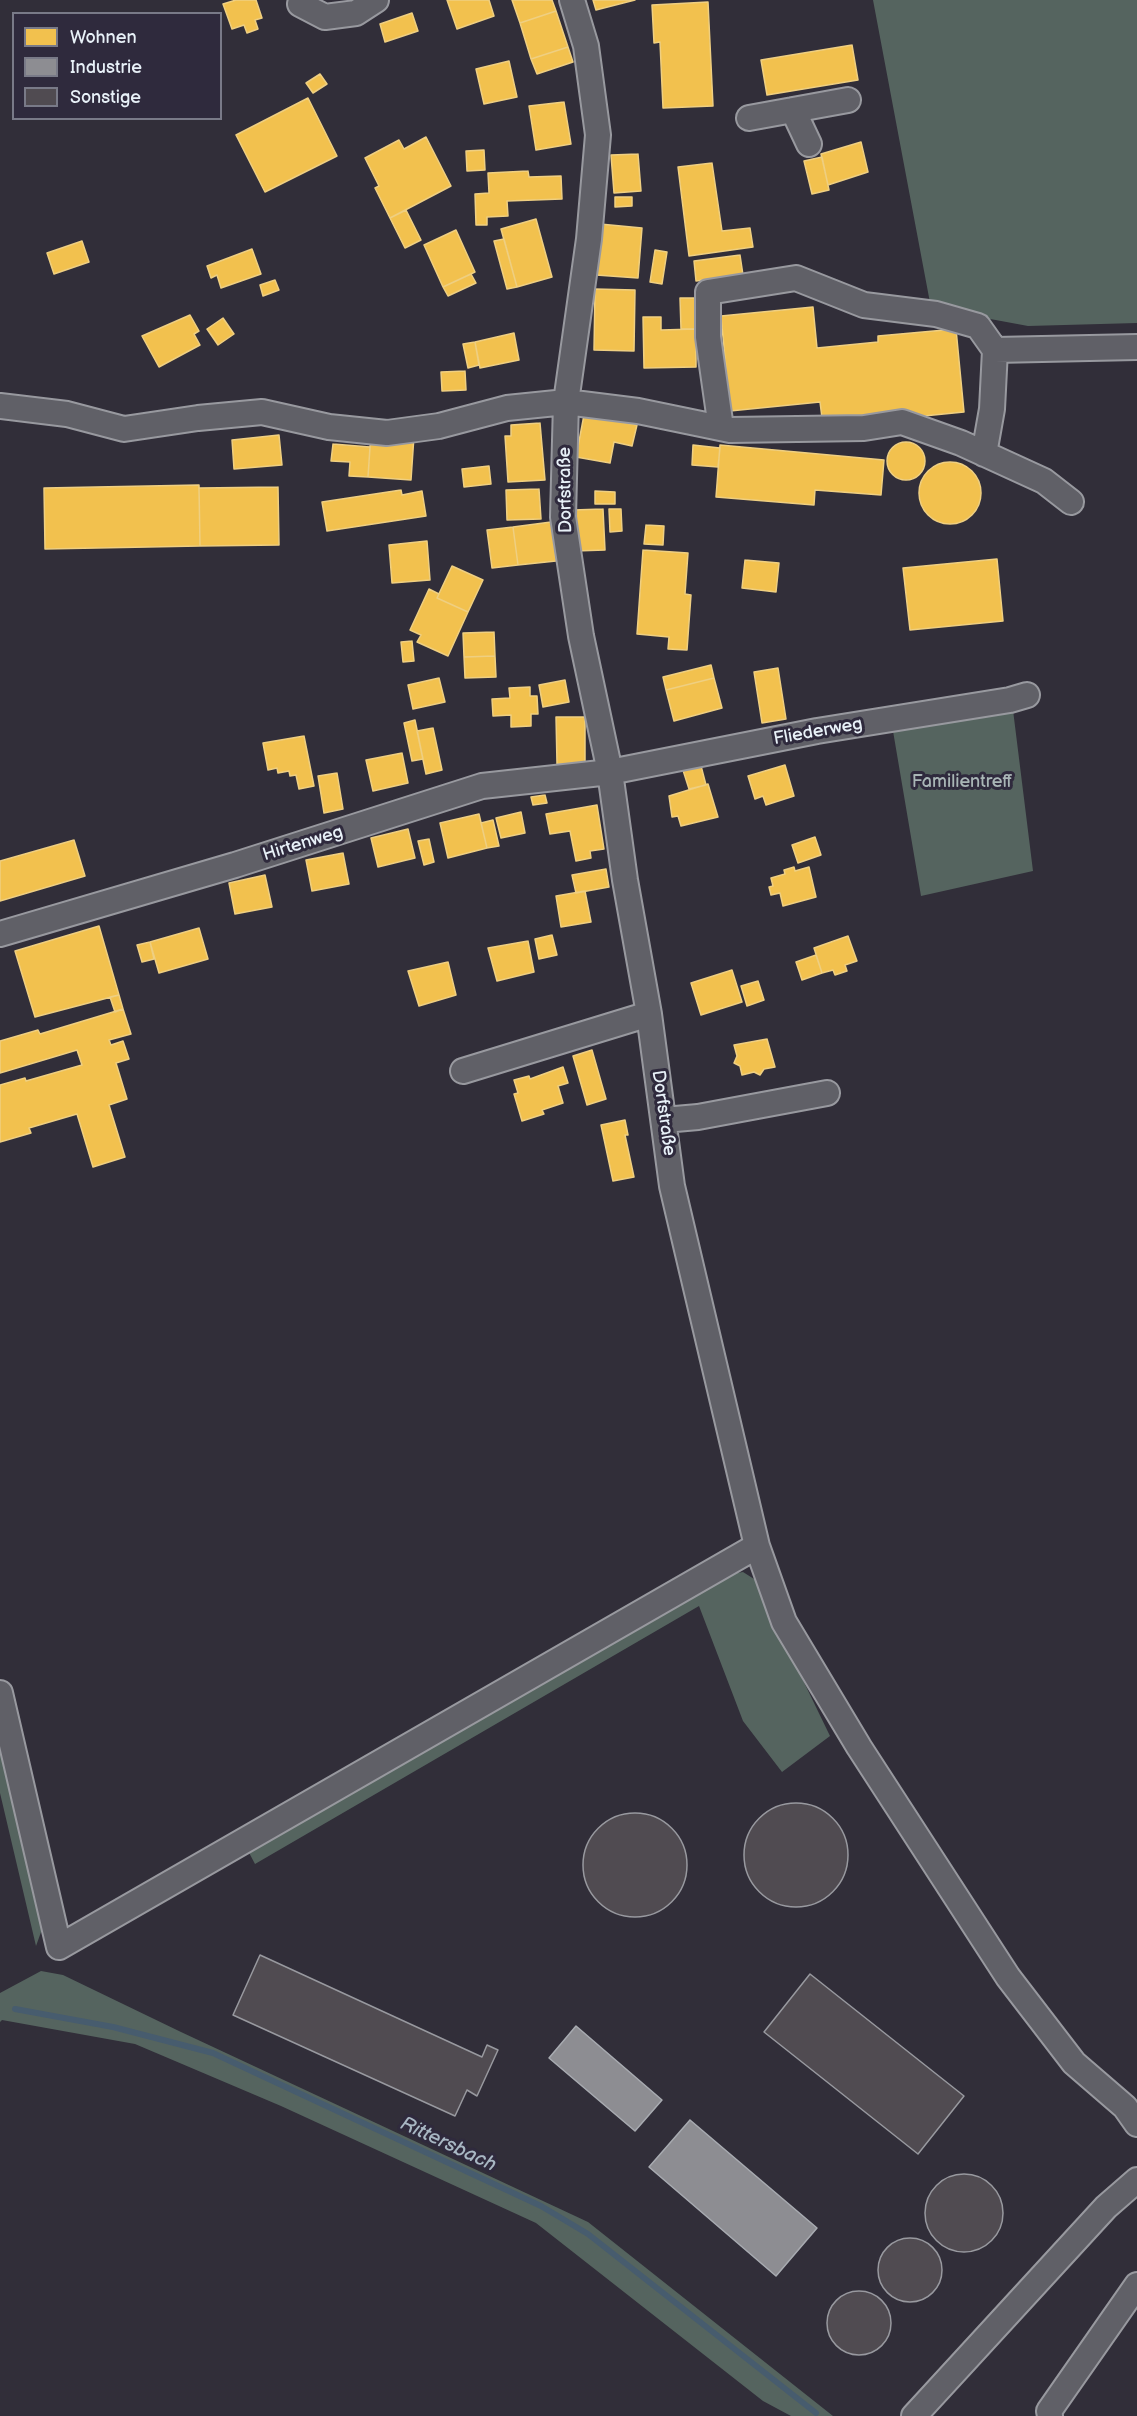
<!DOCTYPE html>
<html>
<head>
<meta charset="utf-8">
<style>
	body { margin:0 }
	#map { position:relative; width:1137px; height:2416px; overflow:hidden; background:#312e39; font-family:"Balsamiq Sans",sans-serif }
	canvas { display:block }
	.legend { position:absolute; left:12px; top:12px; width:210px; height:108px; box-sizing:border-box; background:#2f2a3d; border:2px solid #797a88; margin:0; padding:8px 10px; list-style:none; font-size:18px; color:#e8f1f8 }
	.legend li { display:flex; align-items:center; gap:12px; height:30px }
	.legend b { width:30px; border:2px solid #797a88 }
</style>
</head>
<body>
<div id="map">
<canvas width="1137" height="2416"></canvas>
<ul class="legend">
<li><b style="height:16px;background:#f2c14e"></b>Wohnen</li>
<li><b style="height:16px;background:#8d8d92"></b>Industrie</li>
<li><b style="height:16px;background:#504b51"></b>Sonstige</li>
</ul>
</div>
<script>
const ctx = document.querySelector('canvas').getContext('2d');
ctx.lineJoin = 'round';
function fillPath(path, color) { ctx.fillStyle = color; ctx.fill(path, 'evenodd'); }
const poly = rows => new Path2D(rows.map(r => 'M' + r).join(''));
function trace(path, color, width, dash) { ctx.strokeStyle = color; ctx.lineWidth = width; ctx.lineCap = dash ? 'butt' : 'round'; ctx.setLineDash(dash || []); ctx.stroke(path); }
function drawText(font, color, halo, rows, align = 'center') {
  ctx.font = font + ' "Balsamiq Sans",sans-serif'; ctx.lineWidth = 6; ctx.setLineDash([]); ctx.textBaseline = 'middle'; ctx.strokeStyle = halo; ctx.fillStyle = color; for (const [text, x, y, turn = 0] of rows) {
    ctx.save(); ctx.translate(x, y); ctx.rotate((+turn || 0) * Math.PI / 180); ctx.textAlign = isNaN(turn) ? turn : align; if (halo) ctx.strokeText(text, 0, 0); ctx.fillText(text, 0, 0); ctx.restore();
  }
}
const green = poly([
	[873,0,1137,0,1137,323,1028,326,931,308],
	[1013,710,1033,871,921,896,893,731],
	[743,1572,762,1584,785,1643,830,1736,782,1772,743,1721,699,1606,255,1864,246,1847,713,1577],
	[0,1732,45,1921,36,1946,0,1793],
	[41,1971,63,1975,181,2032,588,2222,833,2416,791,2416,763,2401,536,2223,281,2106,135,2044,2,2020,0,2022,0,1993]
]);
const homes = poly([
	[236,0,256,0,262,18,255,20,258,29,247,33,244,25,232,29,223,4,236,0],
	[447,0,489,0,494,16,457,29,447,0],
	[512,0,552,0,556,11,520,23,512,0],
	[593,0,635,0,596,10,593,0],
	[708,2,713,106,663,108,660,42,654,43,652,5,708,2],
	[556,11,568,47,531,59,520,23,556,11],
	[412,13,418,31,385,42,380,24,412,13],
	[852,45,858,80,767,95,761,60,852,45],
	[568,47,573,62,537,74,531,59,568,47],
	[509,61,517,97,484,104,476,69,509,61],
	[320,74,327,84,313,93,306,83,320,74],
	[308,98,337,156,265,192,236,135,308,98],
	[564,102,571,144,536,150,529,106,564,102],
	[426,137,451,186,390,218,375,188,379,186,365,158,399,140,404,149,426,137],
	[861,142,868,172,828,185,821,154,861,142],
	[484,150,485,170,467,171,466,151,484,150],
	[638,154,641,191,614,193,611,155,638,154],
	[822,157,829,190,812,194,804,161,822,157],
	[712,163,722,231,750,228,753,247,689,256,678,167,712,163],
	[528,171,529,177,561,176,562,199,507,201,508,216,487,217,487,225,476,225,475,194,489,193,488,173,528,171],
	[615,197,632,197,632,206,615,207,615,197],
	[406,210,421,240,405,248,390,218,406,210],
	[536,219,552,277,517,287,501,229,536,219],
	[600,224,642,228,638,278,596,275,600,224],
	[456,230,475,272,443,287,424,245,456,230],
	[504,239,517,287,507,289,494,241,504,239],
	[82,241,89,262,54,274,47,253,82,241],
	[252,249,261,274,221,288,217,275,211,278,207,266,252,249],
	[655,250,667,252,662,284,650,282,655,250],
	[740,255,743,275,696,281,694,261,740,255],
	[471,274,476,283,448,296,443,287,471,274],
	[275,280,279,290,263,296,260,285,275,280],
	[595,289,635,290,634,351,594,350,595,289],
	[680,298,695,298,696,329,681,329,680,298],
	[813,307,817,348,878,342,878,336,956,329,964,412,823,426,820,402,730,411,721,316,813,307],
	[190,315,199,331,194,334,200,345,159,367,142,336,190,315],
	[643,317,661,317,661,330,696,329,696,367,644,368,643,317],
	[223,318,234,334,218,345,207,329,223,318],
	[514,333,519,360,480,368,475,342,514,333],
	[475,342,479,365,468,368,463,344,475,342],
	[465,371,466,390,442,391,441,372,465,371],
	[584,415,637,425,632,446,614,442,610,463,576,457,584,415],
	[540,423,545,480,508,482,505,436,511,436,511,425,540,423],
	[371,433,414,436,411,480,368,477,371,433],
	[279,435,282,465,234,469,232,440,279,435],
	'887 461a19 19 0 1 1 38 0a19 19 0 1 1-38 0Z',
	[333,444,370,447,368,477,349,476,350,462,331,461,333,444],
	[693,445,720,448,718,467,692,465,693,445],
	[720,445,884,460,881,495,815,490,814,505,716,497,720,445],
	'919 493a31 31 0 1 1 62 0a31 31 0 1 1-62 0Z',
	[489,466,491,484,464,487,462,469,489,466],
	[199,485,200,546,45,549,44,488,199,485],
	[278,487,279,545,200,546,199,488,278,487],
	[539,489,541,519,507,520,506,490,539,489],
	[401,490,402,495,422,491,426,516,327,531,322,502,401,490],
	[595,491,615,492,615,504,595,504,595,491],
	[603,509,605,550,575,551,573,510,603,509],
	[609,509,621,509,622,531,610,532,609,509],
	[551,522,556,561,518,565,513,527,551,522],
	[646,525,664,526,663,545,644,544,646,525],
	[513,527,518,565,492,568,487,530,513,527],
	[427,541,430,580,392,583,389,545,427,541],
	[643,550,688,553,685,594,691,595,687,650,668,649,669,637,637,634,643,550],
	[997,559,1003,621,910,630,903,568,997,559],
	[745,560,779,563,776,592,742,588,745,560],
	[452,566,483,580,468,612,437,598,452,566],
	[429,589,439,594,437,598,468,612,448,656,417,642,421,635,410,630,429,589],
	[494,632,495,656,464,657,463,633,494,632],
	[412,641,414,661,403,662,401,642,412,641],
	[495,656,496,677,465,678,464,657,495,656],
	[711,665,714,678,666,690,663,677,711,665],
	[778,668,786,719,762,723,754,672,778,668],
	[439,678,445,702,413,709,408,685,439,678],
	[714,678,722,708,674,721,666,690,714,678],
	[565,680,569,702,543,707,539,685,565,680],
	[530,687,530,696,537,696,538,714,531,714,531,726,511,727,511,715,493,716,492,699,510,698,509,688,530,687],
	[556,717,585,717,585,763,557,764,556,717],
	[415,720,423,759,412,761,404,723,415,720],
	[433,728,442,770,426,774,417,731,433,728],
	[304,736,314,786,299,789,296,775,290,776,289,771,278,773,277,768,268,770,263,743,304,736],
	[402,753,408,783,373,791,366,760,402,753],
	[700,762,706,785,689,789,682,767,700,762],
	[785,765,794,796,766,805,763,796,755,799,748,776,785,765],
	[337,773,343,809,324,813,318,776,337,773],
	[708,784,718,817,681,826,678,816,672,817,669,796,708,784],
	[545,795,547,803,533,805,531,797,545,795],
	[597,805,604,849,590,851,591,858,576,861,570,831,550,834,546,814,597,805],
	[521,812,525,833,501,838,496,818,521,812],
	[479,814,487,848,448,858,440,823,479,814],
	[493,820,499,846,487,848,481,823,493,820],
	[408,829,415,858,378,867,371,838,408,829],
	[815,837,821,855,798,863,792,845,815,837],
	[429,839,434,862,424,865,418,841,429,839],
	[74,840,85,876,0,901,0,861,74,840],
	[343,853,349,884,312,891,306,860,343,853],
	[794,867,795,871,809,867,816,897,783,906,780,893,771,895,769,887,773,886,771,878,785,874,784,870,794,867],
	[606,869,609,887,576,893,572,875,606,869],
	[265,875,272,907,235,914,229,883,265,875],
	[585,891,591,922,561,927,556,896,585,891],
	[99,926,119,995,35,1017,15,951,99,926],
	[199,928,208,959,159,973,150,942,199,928],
	[552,935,557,955,539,959,535,939,552,935],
	[848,936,857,961,845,965,847,971,835,975,833,970,822,973,814,948,848,936],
	[528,941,534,972,497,981,488,948,528,941],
	[150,942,154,959,142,962,137,945,150,942],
	[816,955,822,973,802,980,796,962,816,955],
	[448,962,456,995,419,1006,408,971,448,962],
	[732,970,742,1002,701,1015,691,983,732,970],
	[758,981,764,1000,747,1006,741,986,758,981],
	[119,995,123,1009,115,1012,110,997,119,995],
	[123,1009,131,1034,109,1040,111,1045,123,1041,129,1059,116,1063,127,1099,109,1105,125,1157,93,1167,77,1114,29,1128,31,1133,0,1142,0,1085,25,1078,26,1081,82,1065,77,1050,0,1073,0,1041,38,1030,40,1034,123,1009],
	[767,1039,775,1067,764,1069,760,1075,754,1072,742,1075,740,1066,734,1063,737,1056,734,1045,767,1039],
	[592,1050,606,1099,587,1105,573,1056,592,1050],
	[563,1067,568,1083,558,1086,563,1103,542,1110,544,1114,522,1121,514,1094,518,1093,514,1080,529,1076,530,1079,563,1067],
	[625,1120,628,1135,625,1135,634,1177,613,1181,601,1125,625,1120]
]);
const industry = poly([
	[576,2026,662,2100,635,2131,549,2058,576,2026],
	[690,2120,817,2228,776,2276,649,2167,690,2120]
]);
const stream = poly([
	[15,2009,113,2027,213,2053,541,2206,588,2234,816,2413]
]);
const building = poly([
	'744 1855a52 52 0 1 1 104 0a52 52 0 1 1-104 0Z',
	'583 1865a52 52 0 1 1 104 0a52 52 0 1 1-104 0Z',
	[260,1955,482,2057,487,2045,498,2050,477,2096,467,2090,455,2116,233,2015,260,1955],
	[810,1974,964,2096,918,2154,764,2032,810,1974],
	'925 2213a39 39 0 1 1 78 0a39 39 0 1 1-78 0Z',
	'878 2270a32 32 0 1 1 64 0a32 32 0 1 1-64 0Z',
	'827 2323a32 32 0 1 1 64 0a32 32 0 1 1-64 0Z'
]);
const minor = poly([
	[572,0,586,46,598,135,589,239,566,402,563,517,581,636,610,772,625,880,649,1014,672,1186,757,1546,784,1622,859,1747,1008,1977,1074,2063,1125,2107,1137,2124],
	[300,4,325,17,356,13,376,0],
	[793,110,809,144],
	[749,118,848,100],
	[995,350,1137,347],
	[0,406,67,414,124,429,198,418,262,412,329,427,387,433,439,426,507,408,566,402,638,411,730,430,864,428,902,422,961,443,1044,481,1071,502],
	[721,428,708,337,708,292,796,278,864,305,936,314,978,326,995,350,992,409,984,454],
	[0,934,235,865,482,786,610,772,817,731,1010,700,1027,695],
	[463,1071,649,1014],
	[664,1120,698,1117,827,1093],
	[0,1693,59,1947,757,1546],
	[914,2416,1106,2207,1137,2180],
	[1050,2416,1049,2411,1137,2285]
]);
const streetNames = [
	["Dorfstraße",566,490,-91],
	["Fliederweg",818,732,-10],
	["Hirtenweg",303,844,-17],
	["Dorfstraße",663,1113,82]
];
const parkNames = [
	["Familientreff",962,782]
];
const waterNames = [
	["Rittersbach",448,2145,25]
];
fillPath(green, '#55645f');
fillPath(homes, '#f2c14e');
trace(homes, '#efcf81', 1.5);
fillPath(industry, '#8d8d92');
trace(industry, '#a8abb1', 1.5);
trace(stream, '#475c6e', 6);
fillPath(building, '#504b51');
trace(building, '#98999f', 1.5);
trace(minor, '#98999f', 28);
trace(minor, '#606067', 24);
drawText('18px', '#e8f1f8', '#2f2a3d', streetNames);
drawText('18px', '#a9b6b6', '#2f2a3d', parkNames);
drawText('italic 20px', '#a8b7c3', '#2f2a3d', waterNames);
</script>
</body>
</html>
